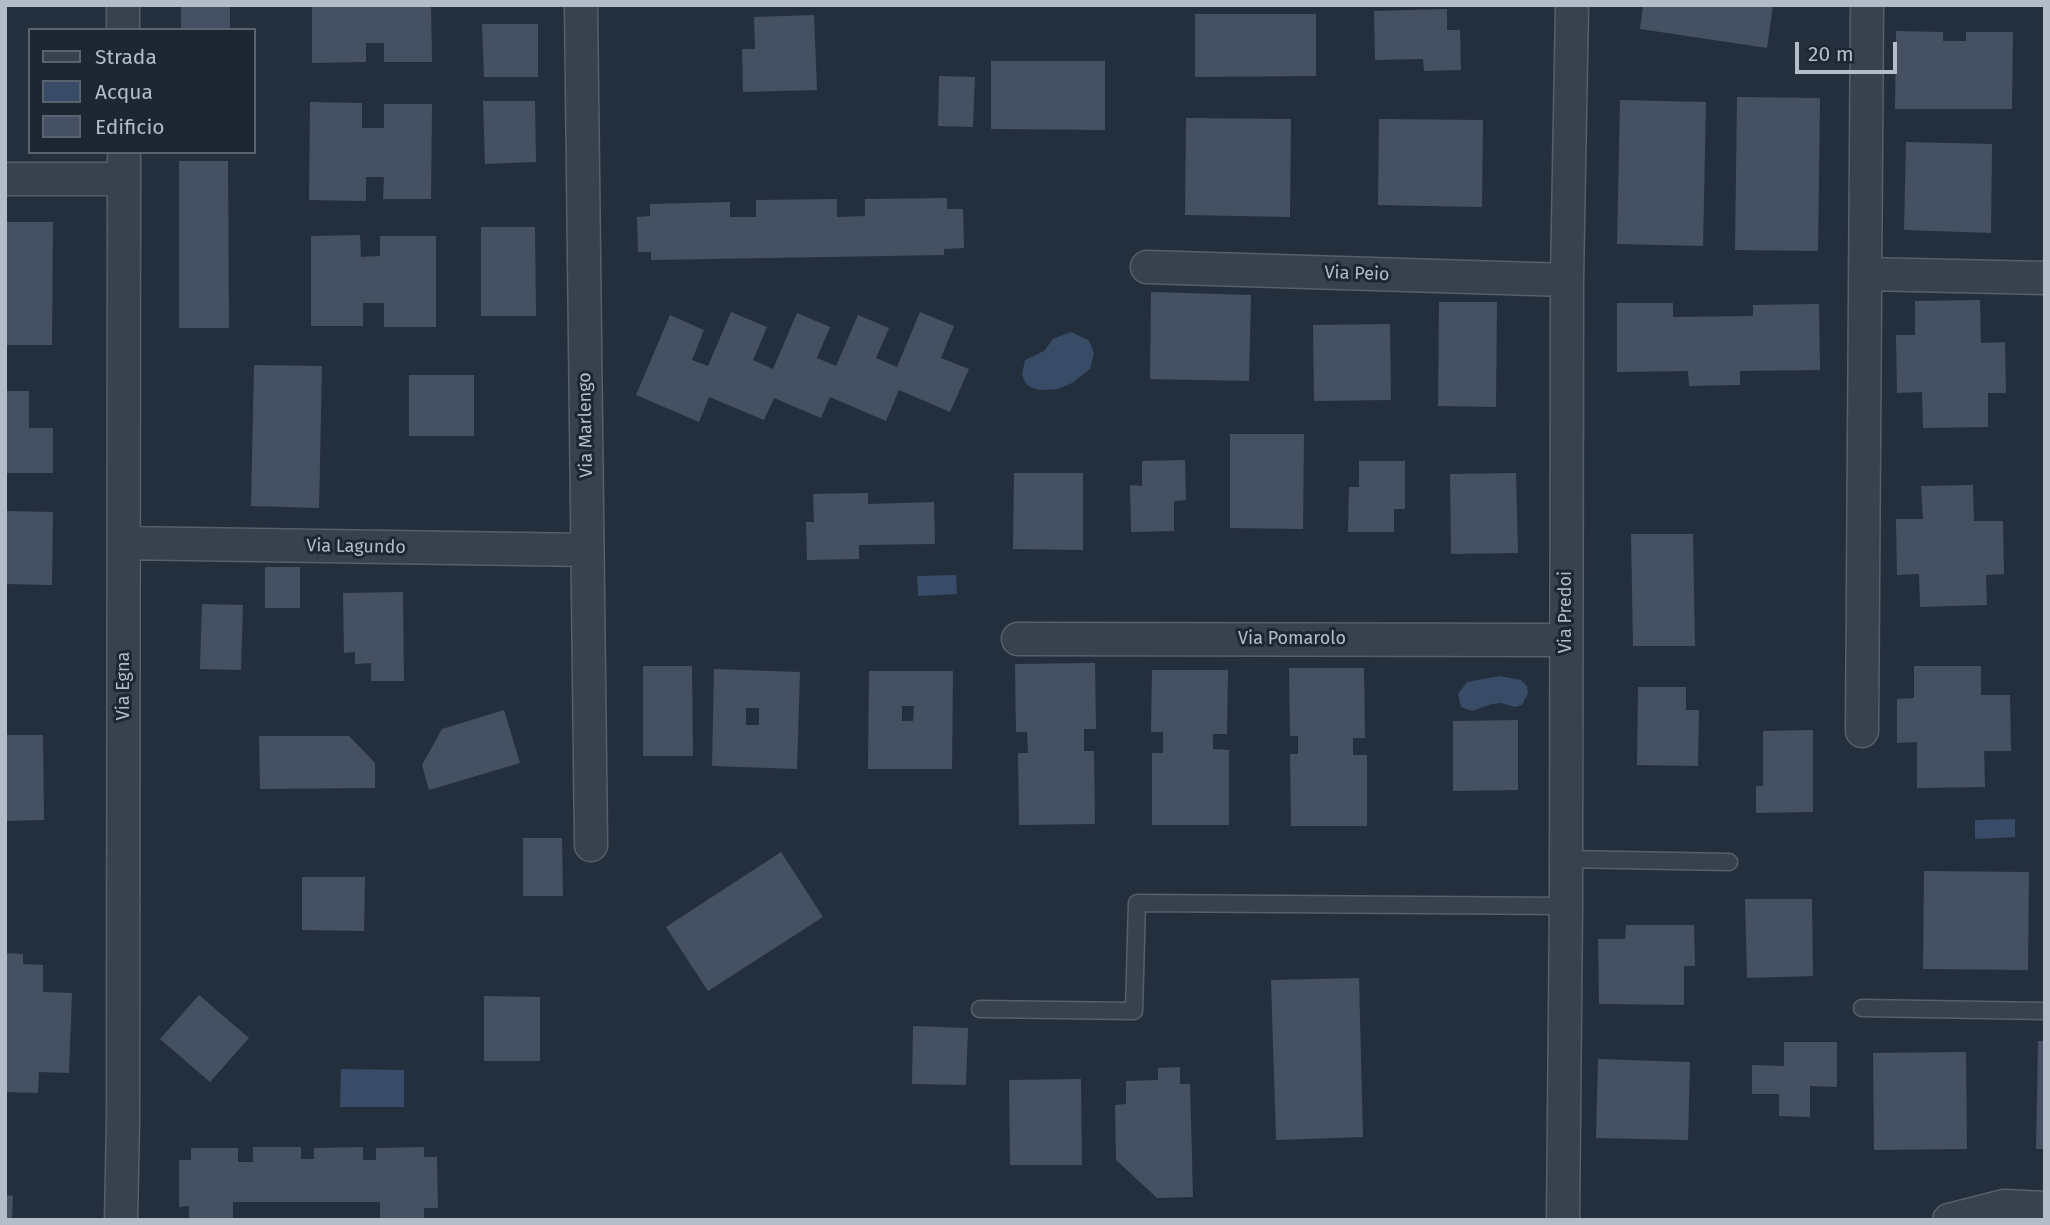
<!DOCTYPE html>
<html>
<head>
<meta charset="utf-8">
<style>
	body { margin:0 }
	#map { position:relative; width:2050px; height:1225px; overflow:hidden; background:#242f3e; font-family:"Fira Sans",sans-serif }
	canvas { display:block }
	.frame { position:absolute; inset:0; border:7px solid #b4bcc9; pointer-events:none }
	.legend { position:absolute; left:28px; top:28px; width:228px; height:126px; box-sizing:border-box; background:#1d2633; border:2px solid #59626f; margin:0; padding:9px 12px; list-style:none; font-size:21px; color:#b4bcc9 }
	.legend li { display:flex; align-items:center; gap:14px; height:35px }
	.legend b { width:35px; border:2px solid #59626f }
	.scale { position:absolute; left:1795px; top:42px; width:102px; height:32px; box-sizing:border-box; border:4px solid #b4bcc9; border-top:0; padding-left:9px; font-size:21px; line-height:24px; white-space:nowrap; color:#b4bcc9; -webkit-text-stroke:5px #1d2633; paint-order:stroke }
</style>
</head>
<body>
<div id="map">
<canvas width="2050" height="1225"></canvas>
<div class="frame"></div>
<ul class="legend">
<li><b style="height:9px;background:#38414e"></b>Strada</li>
<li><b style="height:19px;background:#394c67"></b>Acqua</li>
<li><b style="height:19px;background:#455162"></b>Edificio</li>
</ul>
<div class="scale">20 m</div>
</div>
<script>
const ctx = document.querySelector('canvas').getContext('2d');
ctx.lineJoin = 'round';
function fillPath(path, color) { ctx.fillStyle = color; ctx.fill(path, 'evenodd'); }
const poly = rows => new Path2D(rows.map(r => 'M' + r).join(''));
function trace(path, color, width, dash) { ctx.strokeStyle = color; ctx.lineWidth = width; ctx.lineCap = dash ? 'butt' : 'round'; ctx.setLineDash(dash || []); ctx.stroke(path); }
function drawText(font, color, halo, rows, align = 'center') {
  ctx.font = font + ' "Fira Sans",sans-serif'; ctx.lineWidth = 6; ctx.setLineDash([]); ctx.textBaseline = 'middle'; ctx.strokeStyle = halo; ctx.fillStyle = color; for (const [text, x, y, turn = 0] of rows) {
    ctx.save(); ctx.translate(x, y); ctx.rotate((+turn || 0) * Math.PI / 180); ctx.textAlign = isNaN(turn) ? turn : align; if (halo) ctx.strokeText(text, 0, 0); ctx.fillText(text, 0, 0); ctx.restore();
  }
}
const water = poly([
	[1071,332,1088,340,1091,345,1094,353,1090,369,1072,383,1058,389,1039,390,1030,387,1025,382,1022,374,1025,360,1044,351,1053,339],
	[956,575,957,594,918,596,917,576],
	[1500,676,1521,680,1527,686,1528,693,1522,705,1515,707,1501,703,1492,704,1472,711,1461,707,1458,694,1467,682],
	[2015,819,2015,837,1975,839,1975,820],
	[341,1069,404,1070,404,1107,340,1107]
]);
const building = poly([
	[181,5,230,5,230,30,181,30],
	[312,5,431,5,432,62,384,62,384,43,366,43,366,62,312,63],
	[1643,5,1773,5,1767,48,1640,29],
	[1447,9,1447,30,1460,30,1461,70,1424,71,1423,59,1375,60,1374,11],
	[1195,14,1316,14,1316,76,1195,77],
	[814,15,817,90,743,92,742,49,755,49,754,17],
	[482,24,538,24,538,77,484,77],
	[1896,31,1943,32,1943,41,1966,41,1966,32,2013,32,2012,109,1895,109],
	[991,61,1105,61,1105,130,991,129],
	[939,76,975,77,973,127,938,126],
	[1737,97,1820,98,1818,251,1735,250],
	[1620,100,1706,102,1703,246,1617,244],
	[483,101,535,101,536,162,485,164],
	[310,102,362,103,362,128,384,128,384,104,432,104,431,199,383,199,384,177,366,177,366,201,309,200],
	[1186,118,1291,119,1290,217,1185,215],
	[1379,119,1483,120,1482,207,1378,205],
	[1906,142,1992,144,1991,233,1904,230],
	[179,161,228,161,229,328,179,328],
	[947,198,947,209,963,209,964,248,944,249,944,255,651,260,651,252,638,252,637,217,650,216,650,204,730,202,730,217,756,217,756,200,837,199,837,217,865,216,865,199],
	[5,222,53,222,52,345,5,345],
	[481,227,535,227,536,316,481,316],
	[360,235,361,257,380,256,380,236,436,236,436,327,384,327,384,303,363,303,363,326,311,326,311,236],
	[1151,292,1251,295,1249,381,1150,379],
	[1980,300,1981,343,2005,342,2006,393,1988,393,1988,427,1923,428,1922,392,1897,393,1896,335,1915,335,1915,301],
	[1439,302,1497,302,1496,407,1438,406],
	[1617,303,1673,303,1673,317,1753,316,1753,305,1819,304,1820,370,1740,371,1740,385,1689,386,1688,371,1617,372],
	[731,312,767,327,753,360,773,369,797,313,830,327,817,358,836,366,858,315,889,328,876,358,897,367,920,312,954,326,941,358,969,369,950,412,899,390,886,421,830,397,821,418,774,398,764,420,709,397,699,422,636,395,670,315,704,330,692,360,708,366],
	[1390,324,1391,400,1314,401,1313,325],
	[254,365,322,366,319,508,251,506],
	[409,375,474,375,474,436,409,436],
	[5,391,29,391,29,428,53,428,53,473,5,473],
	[1230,434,1304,434,1303,529,1230,528],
	[1185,460,1186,500,1174,501,1174,531,1131,532,1130,485,1142,486,1142,461],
	[1359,461,1405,461,1405,509,1394,509,1394,532,1348,532,1349,487,1359,487],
	[1014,473,1083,473,1083,550,1013,549],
	[1516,473,1518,553,1451,554,1450,474],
	[1973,485,1974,521,2003,521,2004,574,1986,575,1987,605,1920,607,1919,574,1897,575,1896,519,1923,519,1921,486],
	[868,493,868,504,934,502,935,544,859,545,859,559,807,560,806,522,814,522,813,494],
	[5,511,53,512,52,585,5,584],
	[1631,534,1693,534,1695,646,1633,646],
	[265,567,300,567,300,608,265,608],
	[403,592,404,681,371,681,371,663,355,664,355,652,344,653,343,593],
	[202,604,243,605,241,670,200,669],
	[1095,663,1096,729,1084,729,1084,751,1094,751,1095,824,1019,825,1018,753,1028,753,1027,732,1016,732,1015,664],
	[643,666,692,666,693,756,643,756],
	[1914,666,1981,666,1981,695,2010,695,2011,751,1984,751,1985,787,1917,788,1917,742,1897,743,1897,699,1914,698],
	[1289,668,1364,668,1365,738,1353,738,1353,755,1367,755,1367,826,1291,826,1290,754,1298,754,1298,736,1290,736],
	[714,669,800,672,797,769,712,766],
	[746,708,759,708,759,725,746,725],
	[1152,670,1228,670,1227,734,1213,734,1213,749,1229,750,1229,825,1152,825,1152,753,1163,753,1163,732,1151,732],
	[869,671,953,671,952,769,868,769],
	[902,706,914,706,913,721,902,721],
	[1638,687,1686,687,1686,710,1699,710,1698,766,1637,765],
	[504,710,520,763,429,790,422,765,442,729],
	[1518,720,1518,790,1453,791,1453,721],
	[1813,730,1813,812,1756,813,1756,786,1763,786,1763,731],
	[5,735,43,735,44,820,5,821],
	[259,736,349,736,375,763,375,788,260,789],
	[523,838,562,838,563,896,523,896],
	[781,852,823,917,708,991,666,927],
	[1924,871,2029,872,2028,970,1923,969],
	[302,877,365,877,364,931,302,930],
	[1745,899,1812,899,1813,976,1747,978],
	[1626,925,1694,925,1695,966,1684,966,1684,1005,1599,1004,1598,939,1625,939],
	[5,953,23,954,23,964,43,965,43,992,72,993,69,1073,39,1072,38,1093,5,1092],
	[1359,978,1363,1137,1276,1140,1271,980],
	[199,995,249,1038,210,1082,160,1039],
	[484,996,540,997,540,1061,484,1061],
	[913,1026,968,1028,966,1085,912,1084],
	[2038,1041,2045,1041,2045,1149,2036,1149],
	[1784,1042,1837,1042,1837,1087,1810,1086,1810,1117,1779,1116,1779,1094,1752,1094,1752,1065,1784,1066],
	[1966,1052,1967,1149,1874,1150,1873,1053],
	[1598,1059,1690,1062,1688,1140,1596,1138],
	[1180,1067,1180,1084,1190,1084,1193,1197,1157,1198,1116,1160,1115,1105,1126,1104,1126,1081,1158,1080,1158,1068],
	[1081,1079,1082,1165,1010,1165,1009,1080],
	[253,1147,301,1147,301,1159,314,1159,314,1148,363,1147,363,1160,376,1160,376,1148,424,1147,424,1157,437,1157,438,1208,424,1208,424,1220,380,1220,380,1202,233,1202,233,1220,189,1220,189,1206,179,1207,179,1160,191,1160,191,1148,238,1148,238,1162,253,1162],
	[5,1195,13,1196,12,1220,5,1220]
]);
const service = poly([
	[1566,859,1729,862],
	[1862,1008,2045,1011],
	[980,1009,1134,1011,1137,903,1566,906]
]);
const minor = poly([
	[123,5,123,30],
	[581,5,591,845],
	[5,179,124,179],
	[1147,267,1567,280],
	[1866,274,2045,278],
	[124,543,587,550],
	[1018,639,1565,640],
	[1862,731,1867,5],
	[121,1220,123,1120,124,152],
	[1563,1220,1566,906,1567,280,1572,5],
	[1949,1220,2004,1206,2045,1208]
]);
const streetNames = [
	["Via Peio",1357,274,2],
	["Via Marlengo",586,425,-91],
	["Via Lagundo",356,547,1],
	["Via Predoi",1566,612,-90],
	["Via Pomarolo",1292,639],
	["Via Egna",124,686,-90]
];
fillPath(water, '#394c67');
fillPath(building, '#455162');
trace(service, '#565f6c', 19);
trace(minor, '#565f6c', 35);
trace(service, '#38414e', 16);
trace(minor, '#38414e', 32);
drawText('18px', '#b4bcc9', '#1d2633', streetNames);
</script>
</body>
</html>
